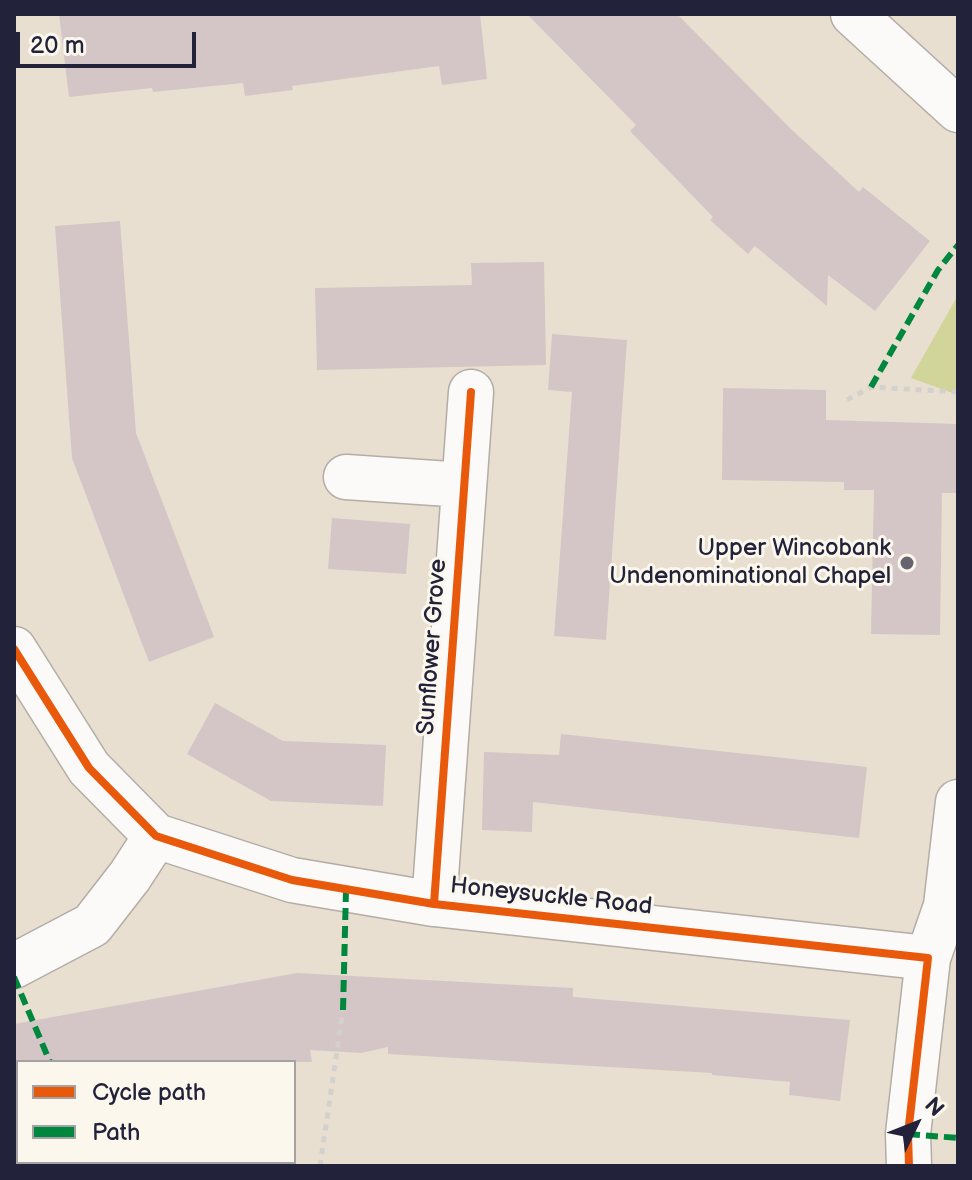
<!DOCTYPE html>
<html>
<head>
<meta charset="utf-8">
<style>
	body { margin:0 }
	#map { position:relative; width:972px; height:1180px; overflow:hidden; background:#e8dfd0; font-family:"Balsamiq Sans",sans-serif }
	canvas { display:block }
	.frame { position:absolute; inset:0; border:16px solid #22223b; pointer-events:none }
	.legend { position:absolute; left:16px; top:1060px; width:280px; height:104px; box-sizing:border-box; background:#fbf7ec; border:2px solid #a4a2a5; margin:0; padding:10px 14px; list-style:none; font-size:24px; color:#22223b }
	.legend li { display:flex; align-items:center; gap:16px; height:40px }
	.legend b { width:40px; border:2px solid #a4a2a5 }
	.north { position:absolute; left:876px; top:1084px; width:80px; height:80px; -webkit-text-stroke:6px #fbf7ec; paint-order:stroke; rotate:47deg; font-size:22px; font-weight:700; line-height:32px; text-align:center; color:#22223b }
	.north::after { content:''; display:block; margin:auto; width:28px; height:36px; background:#22223b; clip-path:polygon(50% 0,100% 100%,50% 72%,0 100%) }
	.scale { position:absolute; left:16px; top:32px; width:180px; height:36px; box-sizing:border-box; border:4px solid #22223b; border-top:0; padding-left:10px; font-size:24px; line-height:28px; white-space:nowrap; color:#22223b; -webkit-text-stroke:6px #fbf7ec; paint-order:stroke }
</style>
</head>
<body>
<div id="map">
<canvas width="972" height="1180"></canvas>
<div class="frame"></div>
<ul class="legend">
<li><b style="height:10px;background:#e8590c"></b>Cycle path</li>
<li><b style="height:10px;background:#00873e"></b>Path</li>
</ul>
<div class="north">N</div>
<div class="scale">20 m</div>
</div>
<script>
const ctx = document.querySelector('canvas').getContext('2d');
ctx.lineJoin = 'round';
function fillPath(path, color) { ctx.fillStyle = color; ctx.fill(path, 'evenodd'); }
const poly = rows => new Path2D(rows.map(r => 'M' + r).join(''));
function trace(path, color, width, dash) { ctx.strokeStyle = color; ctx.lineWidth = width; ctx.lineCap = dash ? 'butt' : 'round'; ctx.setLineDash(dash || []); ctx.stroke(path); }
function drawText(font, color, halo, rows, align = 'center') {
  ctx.font = font + ' "Balsamiq Sans",sans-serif'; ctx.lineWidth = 6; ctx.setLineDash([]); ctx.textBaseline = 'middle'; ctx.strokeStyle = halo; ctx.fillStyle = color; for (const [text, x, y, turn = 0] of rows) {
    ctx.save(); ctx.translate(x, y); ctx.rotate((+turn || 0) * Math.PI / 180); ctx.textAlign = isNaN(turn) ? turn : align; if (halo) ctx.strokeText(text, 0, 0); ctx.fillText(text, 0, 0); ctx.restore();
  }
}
const green = poly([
	[958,295,958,395,911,378]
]);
const building = poly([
	[59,14,480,14,487,79,442,85,439,66,292,86,293,90,245,96,243,83,153,92,152,88,69,97],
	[527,14,677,14,791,129,859,192,863,187,930,241,875,311,828,275,827,306,755,246,748,254,710,220,713,217,630,131,636,125],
	[120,221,136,433,214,637,149,662,72,458,55,226],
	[544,262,546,365,317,370,315,288,472,285,471,263],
	[552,334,627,340,606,640,554,636,572,392,548,390],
	[723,388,826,390,826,420,958,424,958,493,942,493,940,635,871,634,874,490,844,490,844,482,722,480],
	[332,518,410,524,406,574,328,569],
	[215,703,283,741,386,745,383,806,271,801,187,754],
	[561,734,867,767,859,838,533,802,532,832,482,830,484,752,559,755],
	[297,973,573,988,573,997,850,1020,840,1101,789,1095,790,1082,712,1075,712,1073,388,1054,388,1047,361,1053,310,1050,312,1062,14,1062,14,1024]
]);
const path = poly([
	[847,400,871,387,958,392],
	[91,1162,92,1166],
	[320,1166,343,1010]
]);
const minor = poly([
	[853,14,958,110],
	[346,477,464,485],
	[14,649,89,768,156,836,292,880,434,904,928,958],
	[434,904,471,392],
	[14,966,92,925,130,876,156,836],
	[909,1166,908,1134,928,958,946,906,958,802]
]);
const quiet = poly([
	[871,387,938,270,958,245],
	[14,977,50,1062],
	[343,1010,346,890],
	[908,1134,958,1138]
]);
const cycleway = poly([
	[14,649,89,768,156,836,292,880,434,904,928,958,908,1134,909,1166],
	[434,904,471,392]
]);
const markers = [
	[907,563,8,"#67646f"]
];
const poiNames = [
	["Upper Wincobank",891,549],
	["Undenominational Chapel",891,577]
];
const streetNames = [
	["Sunflower Grove",433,647,-86],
	["Honeysuckle Road",551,897,6]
];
fillPath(green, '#d1d59a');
fillPath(building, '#d4c6c6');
trace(minor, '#b3ada6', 47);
trace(path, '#d3d1cd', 5, [6, 6]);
trace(minor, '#fcfaf8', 44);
trace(quiet, '#00873e', 6, [12, 6]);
trace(cycleway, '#e8590c', 8);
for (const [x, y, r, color] of markers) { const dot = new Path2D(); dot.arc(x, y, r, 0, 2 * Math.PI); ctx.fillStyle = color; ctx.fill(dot); trace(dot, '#fbf7ec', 3); }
drawText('24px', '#22223b', '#fbf7ec', poiNames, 'right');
drawText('24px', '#22223b', '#fbf7ec', streetNames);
</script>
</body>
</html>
